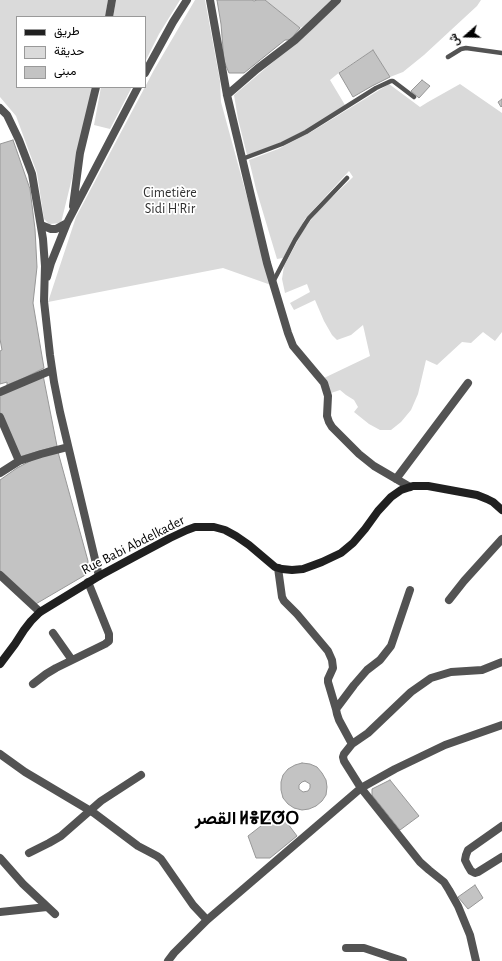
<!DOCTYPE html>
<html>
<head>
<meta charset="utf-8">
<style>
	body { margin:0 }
	#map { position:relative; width:502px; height:961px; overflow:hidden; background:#fff; font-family:"Alegreya Sans",Vazirmatn,sans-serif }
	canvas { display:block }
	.legend { position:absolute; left:16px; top:16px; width:130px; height:72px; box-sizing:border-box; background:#fff; border:1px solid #999; margin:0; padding:5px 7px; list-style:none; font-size:12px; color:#000 }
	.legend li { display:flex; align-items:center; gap:8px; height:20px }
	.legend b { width:20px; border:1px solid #999 }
	.north { position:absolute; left:446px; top:16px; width:40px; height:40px; -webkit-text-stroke:3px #fff; paint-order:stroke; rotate:250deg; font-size:11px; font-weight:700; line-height:16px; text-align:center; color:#000 }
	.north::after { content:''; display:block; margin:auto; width:14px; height:18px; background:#000; clip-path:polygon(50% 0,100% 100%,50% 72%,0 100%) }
</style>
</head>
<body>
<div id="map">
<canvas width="502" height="961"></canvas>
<ul class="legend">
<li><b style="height:5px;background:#202020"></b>طريق</li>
<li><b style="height:11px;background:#dadada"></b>حديقة</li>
<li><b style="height:11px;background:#c3c3c3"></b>مبنى</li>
</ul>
<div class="north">ش</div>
</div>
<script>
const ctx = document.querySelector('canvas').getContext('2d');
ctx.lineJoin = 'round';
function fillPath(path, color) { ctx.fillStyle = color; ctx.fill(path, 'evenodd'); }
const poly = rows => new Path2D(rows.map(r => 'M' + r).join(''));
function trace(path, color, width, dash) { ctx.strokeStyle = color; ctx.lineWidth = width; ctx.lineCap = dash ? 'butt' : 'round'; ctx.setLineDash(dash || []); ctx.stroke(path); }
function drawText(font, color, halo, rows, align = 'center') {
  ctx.font = font + ' "Alegreya Sans",Vazirmatn,"Noto Sans Tifinagh",sans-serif'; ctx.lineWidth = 3.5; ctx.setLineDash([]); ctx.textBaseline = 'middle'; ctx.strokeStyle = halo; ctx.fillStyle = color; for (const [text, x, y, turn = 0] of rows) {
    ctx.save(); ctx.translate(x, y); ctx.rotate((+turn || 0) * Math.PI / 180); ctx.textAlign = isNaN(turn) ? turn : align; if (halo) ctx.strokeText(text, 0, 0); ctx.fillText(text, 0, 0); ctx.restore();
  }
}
const green = poly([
	[0,0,108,0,105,17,17,17,17,87,92,87,85,125,61,223,49,224,44,219,37,173,16,116,0,97],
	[116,0,180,0,159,34,145,62,145,17,113,17],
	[195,0,205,0,220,81,221,102,271,285,223,268,48,302,76,217,154,70],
	[265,0,335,0,314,21,300,28],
	[340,0,481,0,477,6,424,55,403,72,390,77,373,50,341,71,330,80,345,105,310,128,277,144,247,155,238,119,234,95,292,46,307,34],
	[389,84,420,107,428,102,460,84,502,113,502,332,495,341,483,332,471,343,462,342,437,365,426,360,418,394,411,410,401,422,391,430,380,430,369,424,354,412,358,407,354,400,346,395,340,390,328,394,324,378,370,356,363,325,351,335,337,340,332,335,324,321,315,300,294,310,290,303,310,292,307,284,285,293,282,279,284,266,304,229,317,212,353,177,349,171,305,219,283,258,277,259,256,189,249,160,278,149,311,132],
	[101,87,132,87,110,129,94,125]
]);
const building = poly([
	[217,0,252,0,254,1,257,0,265,0,300,28,290,40,285,40,244,73,229,73,224,61,221,24,217,0],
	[373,50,390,77,372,86,353,97,339,73,373,50],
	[422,80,430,86,419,98,411,91,422,80],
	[502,99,502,106,501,107,498,102,502,99],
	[13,140,30,189,35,229,37,267,33,303,44,368,26,377,7,385,7,382,0,384,0,351,2,350,0,339,0,144,13,140],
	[43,375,57,446,19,457,0,413,0,395,43,375],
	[58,452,88,561,87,574,34,605,0,574,0,480,17,468,34,459,58,452],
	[302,763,310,764,317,767,322,773,326,780,327,787,326,795,322,801,316,806,309,809,302,810,294,808,288,804,283,798,281,790,281,782,283,775,288,769,295,765,302,763],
	[305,781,310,784,310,788,308,791,303,792,299,789,299,785,302,782,305,781],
	[390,780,419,816,400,830,372,795,372,789,390,780],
	[279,812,297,836,270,858,256,858,248,836,279,812],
	[475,885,483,898,468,909,458,897,475,885]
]);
const lane = poly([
	[448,57,461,49,466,48,502,53],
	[242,159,282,144,306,132,376,88,391,81,393,81,414,97],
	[273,282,295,240,305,224,309,218,347,178]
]);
const street = poly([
	[210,0,227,95,267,263,288,333,293,346,324,383,328,396,327,416,329,422,332,427,359,454,374,466,410,487],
	[109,17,112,0],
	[145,73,173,22,187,0],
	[227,95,257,69,295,40,311,25,337,0],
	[0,108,7,115,19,140,32,174,43,239,45,266,44,301,50,355,54,382,60,412,99,576],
	[73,206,80,153,96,87],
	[41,225,51,229,56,229,67,223],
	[47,277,51,263,67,223,138,87],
	[0,392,52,370],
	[0,417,19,461,41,454,68,447],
	[0,473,19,461],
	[396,479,468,383],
	[278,568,282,597,284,601,297,614,328,651,332,660,333,668,328,679,328,682,336,709],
	[0,575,40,612],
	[410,590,391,646,380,660,367,670,354,685,336,709,337,714,339,720,352,744,344,754,343,757,344,761,361,788,420,862,429,870,444,882,449,890,458,906,470,935,476,961],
	[449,600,464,581,502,539],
	[53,633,72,660],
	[33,684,46,674,56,668,105,644,109,641,109,634,88,582],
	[352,744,368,733,411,692,431,678,451,672,482,670,502,662],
	[0,754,25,772,94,813,138,846,157,856,161,859,193,905,207,920],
	[502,826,468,850,466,855,465,860,468,866,471,871,475,873,478,872,502,857],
	[29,853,49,843,61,836,101,801,141,775],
	[0,858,23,884,55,914],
	[0,912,47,907],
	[346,948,364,948,403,961],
	[168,961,174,953,207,920,361,788,395,769,445,745,502,725]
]);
const secondary = poly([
	[0,664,15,644,24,630,31,621,40,612,99,576,138,555,170,538,187,530,195,527,214,527,225,530,236,536,249,545,275,567,282,569,292,570,303,569,314,565,322,562,341,553,353,543,365,529,378,511,391,497,401,490,413,486,428,486,477,495,487,499,493,502,502,510]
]);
const parkNames = [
	["Cimetière",170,193],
	["Sidi H'Rir",170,209]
];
const streetNames = [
	["Rue Babi Abdelkader",133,545,-27]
];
const districtNames = [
	["القصر ⵍⴻⵇⵚⵔ",247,819]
];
fillPath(green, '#dadada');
fillPath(building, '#c3c3c3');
trace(building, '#979797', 1);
trace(lane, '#535353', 4.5);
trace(street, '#535353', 8);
trace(secondary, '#202020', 8);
drawText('14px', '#313131', '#fff', parkNames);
drawText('14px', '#000', '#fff', streetNames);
drawText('bold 18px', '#000', '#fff', districtNames);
</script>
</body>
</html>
